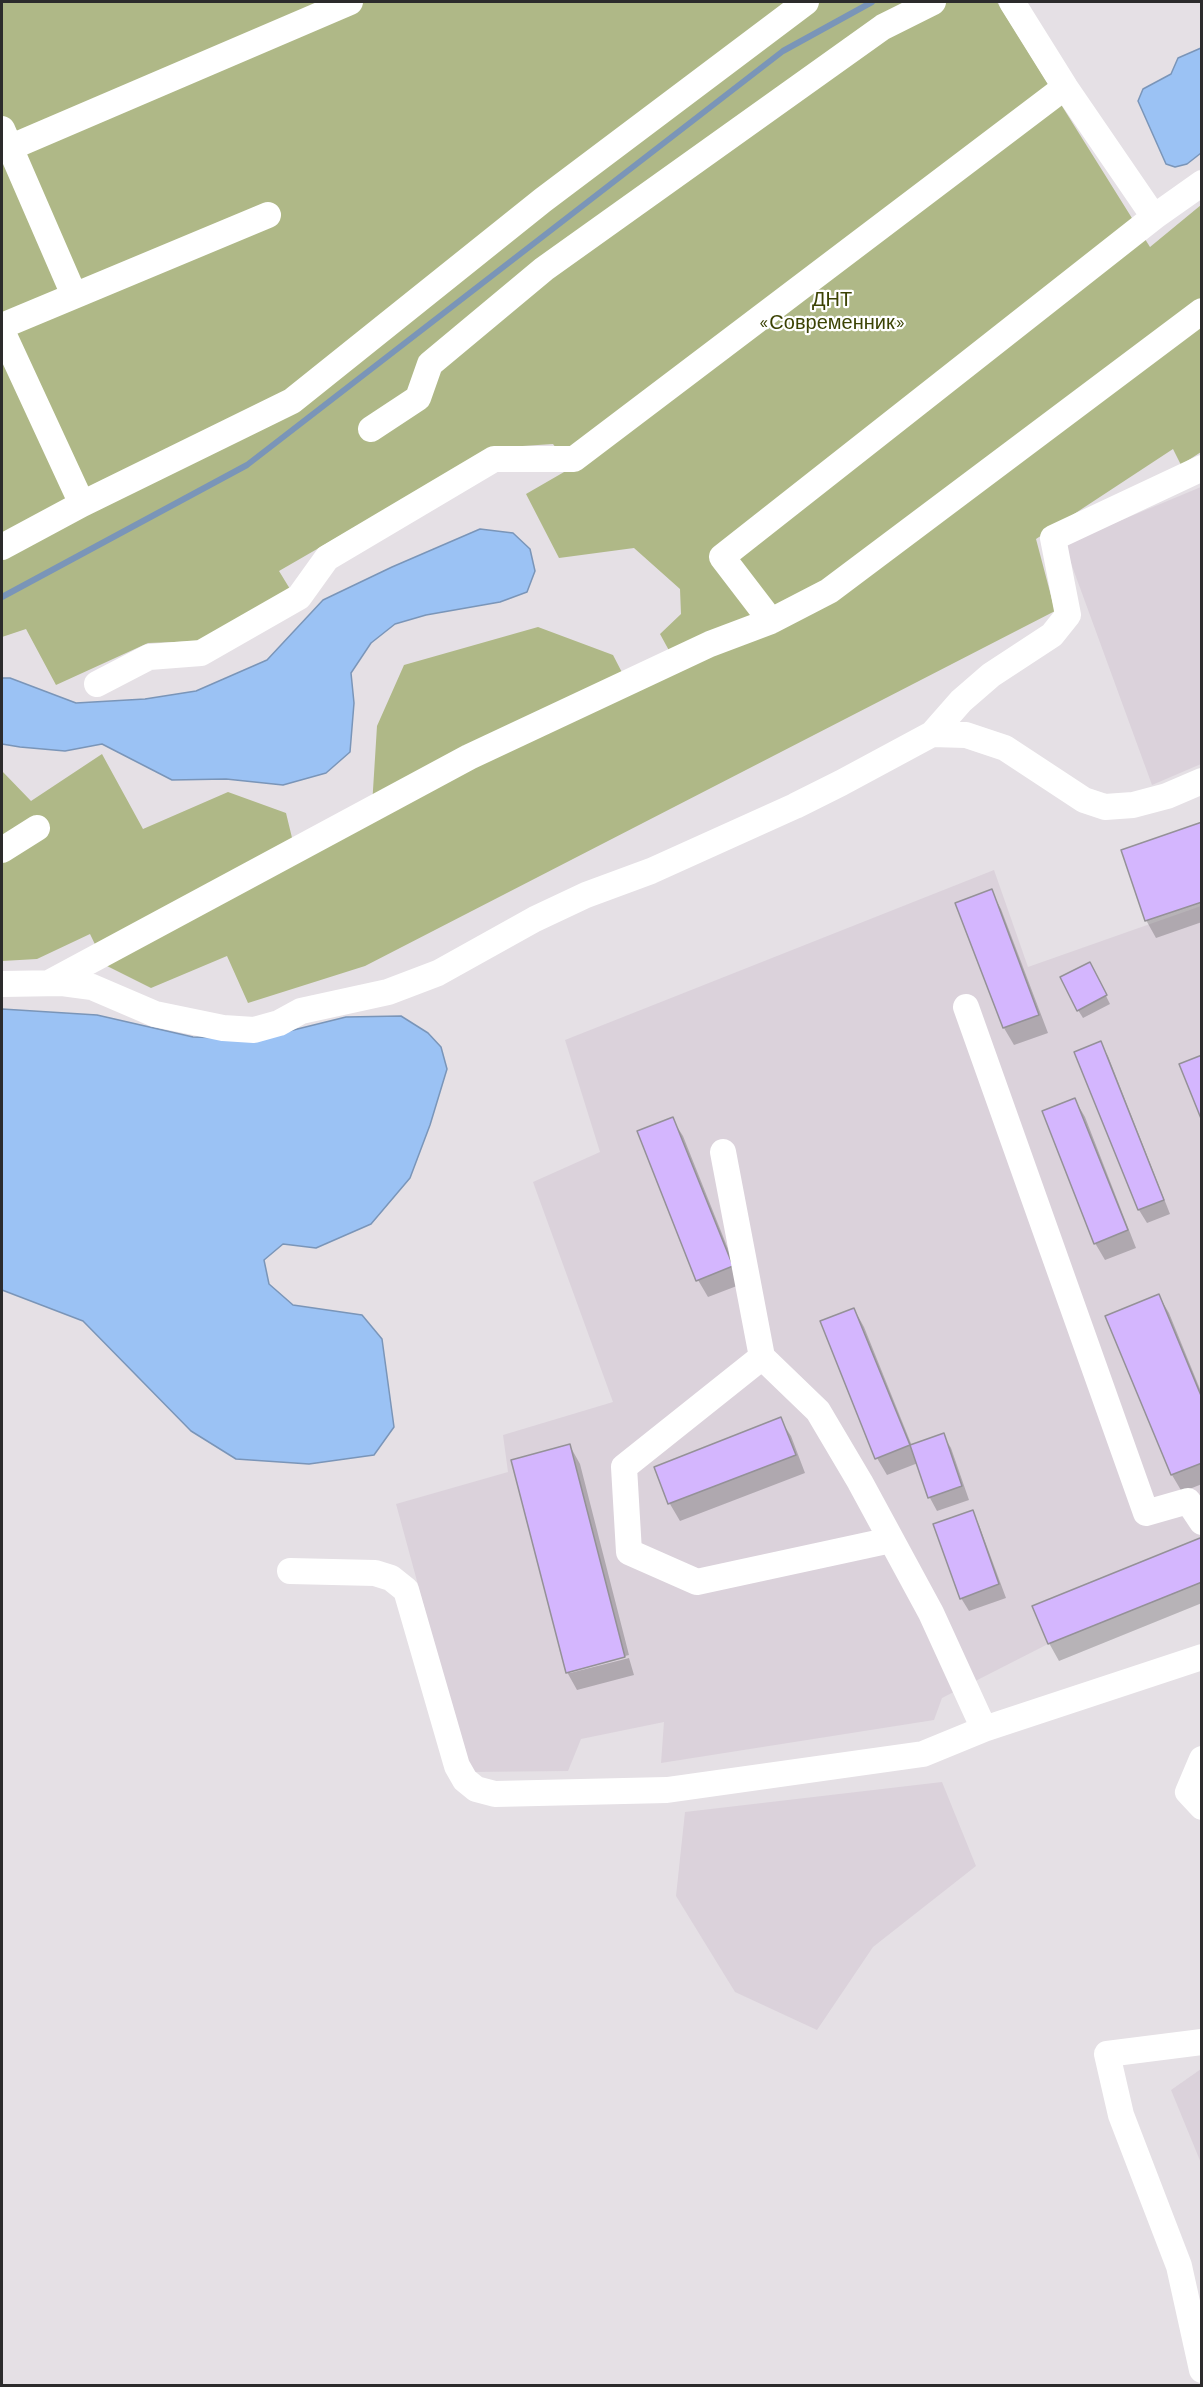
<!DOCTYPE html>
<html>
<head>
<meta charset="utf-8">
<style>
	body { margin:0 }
	#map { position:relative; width:1203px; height:2387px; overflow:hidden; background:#e5e0e5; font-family:Barlow,sans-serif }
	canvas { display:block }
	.frame { position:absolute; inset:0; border:3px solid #2c2b2c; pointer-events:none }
</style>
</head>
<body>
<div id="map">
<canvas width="1203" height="2387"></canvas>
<div class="frame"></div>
</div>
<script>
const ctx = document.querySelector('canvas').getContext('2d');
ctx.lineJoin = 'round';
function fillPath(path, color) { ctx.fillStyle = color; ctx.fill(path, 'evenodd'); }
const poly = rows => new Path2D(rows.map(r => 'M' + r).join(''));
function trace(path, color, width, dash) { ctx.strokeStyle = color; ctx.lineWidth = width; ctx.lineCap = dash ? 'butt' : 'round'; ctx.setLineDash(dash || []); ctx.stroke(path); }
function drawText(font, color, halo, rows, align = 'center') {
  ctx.font = font + ' Barlow,sans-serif'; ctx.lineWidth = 4.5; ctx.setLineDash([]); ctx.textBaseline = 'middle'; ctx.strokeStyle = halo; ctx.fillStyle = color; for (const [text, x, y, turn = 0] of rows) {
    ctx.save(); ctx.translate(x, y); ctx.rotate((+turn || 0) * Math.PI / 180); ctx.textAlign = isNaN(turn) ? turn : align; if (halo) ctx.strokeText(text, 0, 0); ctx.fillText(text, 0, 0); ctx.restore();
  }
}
const built = poly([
	[1201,487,1201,764,1152,785,1064,544],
	[994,870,1028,967,1201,906,1201,1582,1048,1644,942,1698,934,1720,661,1763,664,1722,581,1739,568,1771,469,1772,396,1504,508,1472,503,1435,613,1402,533,1182,600,1152,565,1040],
	[942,1782,976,1866,873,1947,817,2030,735,1992,676,1896,685,1812],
	[1201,2069,1201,2163,1171,2090]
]);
const green = poly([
	[2,2,997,2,1150,247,1201,205,1201,452,1181,465,1173,449,1036,539,1055,611,365,966,248,1003,227,956,151,988,105,965,90,934,37,959,2,961,2,771,31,801,102,754,143,829,228,792,286,813,294,846,372,806,377,726,404,665,538,627,613,655,629,686,678,667,660,634,681,614,680,589,634,548,559,558,526,494,571,468,553,444,492,448,279,571,290,589,200,641,148,643,56,685,26,629,2,637]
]);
const water = poly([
	[1201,48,1201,153,1187,164,1175,167,1166,164,1138,101,1143,89,1171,74,1178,58,1201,48],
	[480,529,513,533,530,549,535,571,527,592,500,602,426,615,395,624,371,643,351,673,354,703,350,752,326,773,283,785,226,779,172,780,102,744,65,751,20,747,2,744,2,678,10,678,76,703,145,699,196,691,267,660,323,600,392,567,480,529],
	[2,1009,97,1015,193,1037,257,1039,346,1017,401,1016,428,1033,441,1047,447,1069,430,1125,410,1178,371,1224,316,1248,283,1244,264,1260,269,1284,293,1305,362,1315,382,1339,394,1427,374,1455,309,1464,236,1459,191,1431,83,1321,2,1290,2,1009]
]);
const shadow = poly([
	[1202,824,1202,922,1156,938,1146,920],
	[991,891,1001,909,1048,1033,1014,1045,1004,1028,957,904],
	[1094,972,1110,1004,1083,1018,1078,1010],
	[1100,1043,1108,1056,1170,1214,1147,1223,1139,1210,1076,1052],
	[1075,1100,1085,1117,1136,1248,1105,1260,1095,1243],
	[672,1119,683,1136,742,1284,708,1297,698,1280],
	[1159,1296,1169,1313,1202,1394,1202,1484,1182,1492,1172,1475],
	[854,1309,864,1327,912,1446,943,1435,951,1448,969,1500,937,1511,930,1498,918,1463,887,1475,877,1458],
	[780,1419,791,1436,805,1473,680,1521,670,1504,656,1467],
	[570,1446,580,1464,629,1655,570,1670,570,1673,629,1658,634,1675,577,1690,567,1672],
	[972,1512,979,1525,1006,1598,969,1611,961,1598],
	[1202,1544,1202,1603,1059,1661,1049,1643]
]);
const stream = poly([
	[2,597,247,465,783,51,872,2]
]);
const building = poly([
	[1202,822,1202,902,1145,921,1121,850,1202,822],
	[992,889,1039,1015,1003,1028,955,903,992,889],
	[1090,962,1107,995,1077,1011,1060,977,1090,962],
	[1101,1041,1164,1200,1138,1210,1074,1052,1101,1041],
	[1202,1055,1202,1121,1179,1064,1202,1055],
	[1075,1098,1128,1230,1094,1244,1042,1111,1075,1098],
	[673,1117,733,1266,696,1281,637,1131,673,1117],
	[1159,1294,1202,1398,1202,1463,1171,1475,1105,1316,1159,1294],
	[854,1308,910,1445,875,1459,820,1321,854,1308],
	[781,1417,796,1455,668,1504,654,1467,781,1417],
	[944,1433,962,1486,928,1498,910,1445,944,1433],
	[570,1444,625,1657,566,1673,511,1460,570,1444],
	[973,1510,999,1584,960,1599,933,1524,973,1510],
	[1200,1538,1202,1542,1202,1582,1048,1644,1032,1606,1200,1538]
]);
const minor = poly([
	[1012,2,1065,87,1154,217],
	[2,129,74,295],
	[2,151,350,2],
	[2,326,268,215],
	[2,331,82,504],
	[371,429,418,398,430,364,544,269,883,27,933,2],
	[2,547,82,504,292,401,543,200,806,2],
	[771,621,722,557,1154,217,1202,183],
	[97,684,149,657,201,653,299,597,327,558,494,459,574,459,1065,87],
	[932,734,966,735,1005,748,1084,800,1105,807,1133,805,1167,796,1202,781],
	[2,850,37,828],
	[49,983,469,757,710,644,771,621,829,591,1202,311],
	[2,984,62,983,92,987,155,1014,223,1028,254,1030,279,1023,301,1011,388,992,438,973,535,919,586,895,651,871,795,806,841,783,932,734,961,701,991,675,1052,635,1068,615,1053,538,1202,468],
	[966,1007,1146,1513,1188,1501,1202,1522],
	[723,1152,762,1357,818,1411,860,1482,931,1613,984,1729],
	[762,1357,624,1467,629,1552,697,1582,891,1540],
	[290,1571,375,1573,391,1578,406,1590,457,1766,465,1780,476,1789,495,1794,667,1790,923,1754,984,1729,1202,1657],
	[1202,1759,1188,1792,1202,1807],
	[1202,2042,1107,2054,1121,2115,1179,2266,1202,2370]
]);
const parkNames = [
	["ДНТ",832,299],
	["«Современник»",832,322]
];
fillPath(built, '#dbd2db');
fillPath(green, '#afb887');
fillPath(water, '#9bc2f4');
trace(water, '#7a95b8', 1.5);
fillPath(shadow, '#0003');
trace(stream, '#7a95b8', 6);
fillPath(building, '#d4b6fe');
trace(building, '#949197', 1.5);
trace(minor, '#fff', 26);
drawText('20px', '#3c4304', '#fff', parkNames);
</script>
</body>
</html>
